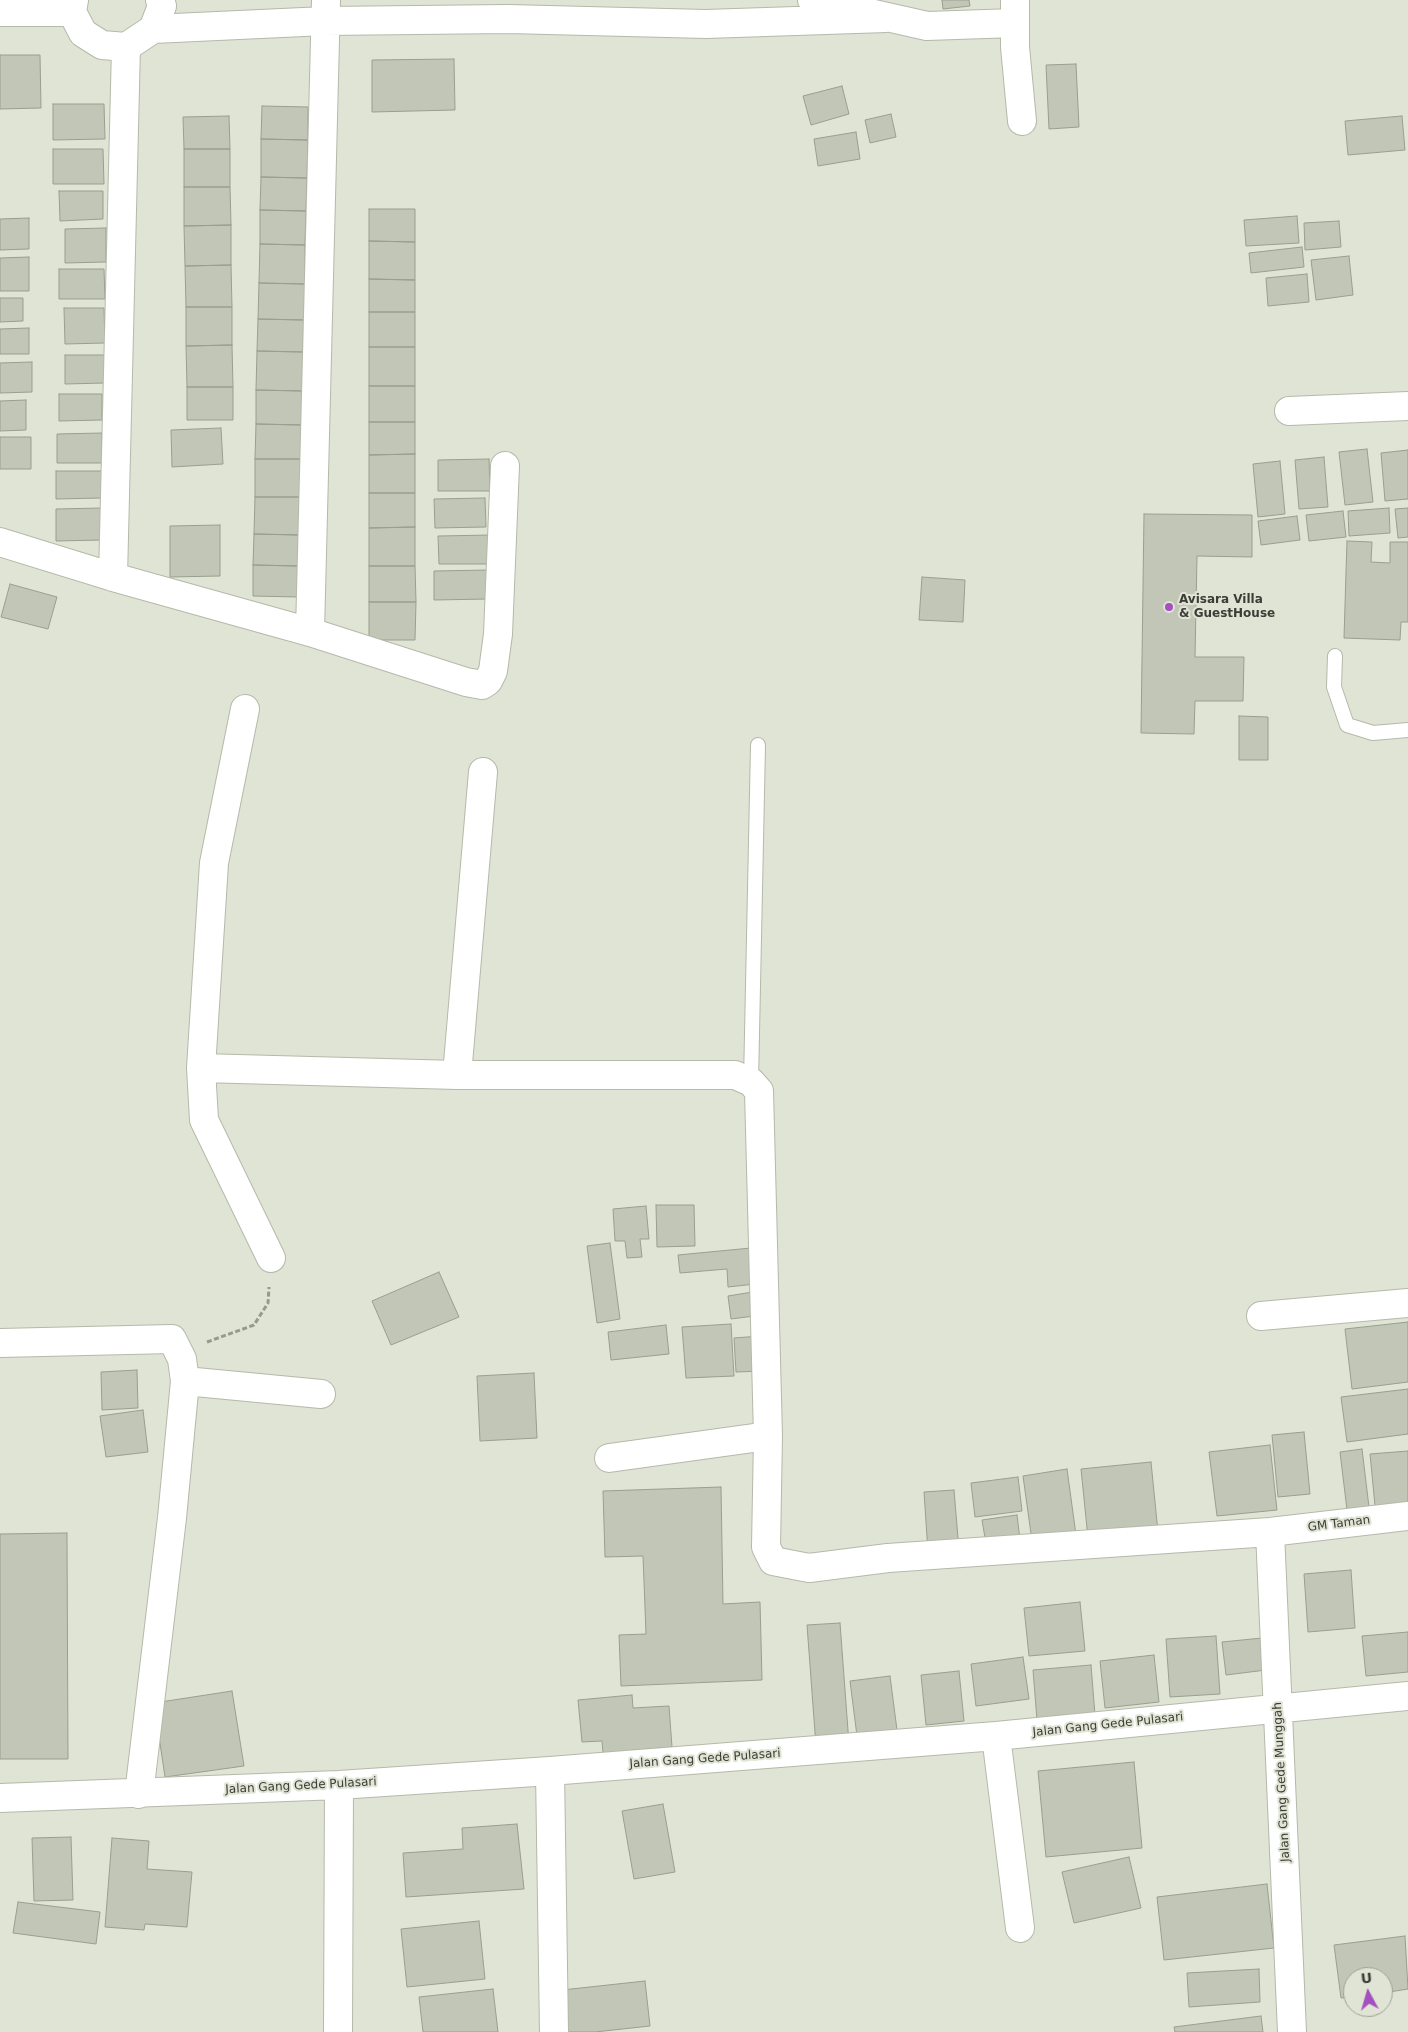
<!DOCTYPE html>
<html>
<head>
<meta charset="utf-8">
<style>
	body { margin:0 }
	#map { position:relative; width:1408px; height:2032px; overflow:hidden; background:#e0e4d4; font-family:"DejaVu Sans",sans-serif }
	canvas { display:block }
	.north { position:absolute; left:1343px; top:1967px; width:50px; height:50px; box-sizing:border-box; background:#e0e4d4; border:1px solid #9ea195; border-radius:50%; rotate:354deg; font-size:14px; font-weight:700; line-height:20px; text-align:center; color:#3b3d36 }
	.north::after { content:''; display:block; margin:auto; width:18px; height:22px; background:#a450bf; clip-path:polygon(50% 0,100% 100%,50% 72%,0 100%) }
</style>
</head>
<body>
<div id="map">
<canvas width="1408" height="2032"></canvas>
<div class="north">U</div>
</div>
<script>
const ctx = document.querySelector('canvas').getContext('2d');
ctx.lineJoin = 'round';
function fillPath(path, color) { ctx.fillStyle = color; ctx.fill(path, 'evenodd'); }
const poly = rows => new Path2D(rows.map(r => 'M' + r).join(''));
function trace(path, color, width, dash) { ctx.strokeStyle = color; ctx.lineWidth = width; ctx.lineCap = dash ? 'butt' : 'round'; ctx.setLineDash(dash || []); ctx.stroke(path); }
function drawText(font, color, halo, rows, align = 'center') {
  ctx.font = font + ' "DejaVu Sans",sans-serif'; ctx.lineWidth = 4; ctx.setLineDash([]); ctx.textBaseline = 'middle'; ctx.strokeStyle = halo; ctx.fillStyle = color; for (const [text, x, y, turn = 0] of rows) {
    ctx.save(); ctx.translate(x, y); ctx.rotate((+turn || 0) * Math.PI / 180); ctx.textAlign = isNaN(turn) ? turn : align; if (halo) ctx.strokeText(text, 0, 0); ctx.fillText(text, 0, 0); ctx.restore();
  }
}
const building = poly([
	[942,0,969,0,970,6,943,9,942,0],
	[0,55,40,55,41,108,0,109,0,55],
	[454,59,455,110,372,112,372,60,454,59],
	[1076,64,1079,127,1049,129,1046,65,1076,64],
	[842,86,849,114,811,125,803,96,842,86],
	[53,104,104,104,105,139,53,140,53,104],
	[262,106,308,107,308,140,261,139,262,106],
	[891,114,896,137,870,143,865,120,891,114],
	[229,116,230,149,184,149,183,117,229,116],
	[1402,116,1405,150,1348,155,1345,121,1402,116],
	[856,132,860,159,818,166,814,139,856,132],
	[261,139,308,140,307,178,261,177,261,139],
	[53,149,103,149,104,184,53,184,53,149],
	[184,149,230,149,230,187,184,187,184,149],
	[261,177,307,178,306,211,260,210,261,177],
	[184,187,230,187,231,225,184,226,184,187],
	[59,191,103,191,103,219,60,221,59,191],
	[369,209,415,209,415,242,369,241,369,209],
	[260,210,306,211,305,245,260,244,260,210],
	[1297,216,1299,243,1246,246,1244,220,1297,216],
	[29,218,29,249,0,250,0,219,29,218],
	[1339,221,1341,247,1305,250,1304,223,1339,221],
	[231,225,231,265,185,266,184,226,231,225],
	[106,228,106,262,65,263,65,229,106,228],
	[369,241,415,242,415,280,369,279,369,241],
	[260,244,305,245,305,284,259,283,260,244],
	[1302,247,1304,267,1251,273,1249,253,1302,247],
	[1349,256,1353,295,1316,300,1311,260,1349,256],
	[29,257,29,291,0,291,0,258,29,257],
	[231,265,232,307,186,307,185,266,231,265],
	[59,269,104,269,105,299,59,299,59,269],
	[1307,274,1309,302,1268,306,1266,278,1307,274],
	[369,279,415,280,415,312,369,312,369,279],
	[259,283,305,284,304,320,258,319,259,283],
	[0,298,23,298,23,321,0,322,0,298],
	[186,307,232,307,232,345,186,346,186,307],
	[64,308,104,308,105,343,65,344,64,308],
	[369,312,415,312,415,347,369,347,369,312],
	[258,319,304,320,303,352,257,351,258,319],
	[29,328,29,354,0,354,0,329,29,328],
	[232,345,233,387,187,387,186,346,232,345],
	[369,347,415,347,415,386,369,386,369,347],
	[257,351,303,352,303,391,256,390,257,351],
	[65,355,105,355,105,383,65,384,65,355],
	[32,362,32,392,0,393,0,363,32,362],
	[369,386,415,386,415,422,369,422,369,386],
	[187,387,233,387,233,420,187,420,187,387],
	[256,390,303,391,302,425,256,424,256,390],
	[59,394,102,394,102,420,59,421,59,394],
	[26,400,26,430,0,431,0,401,26,400],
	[369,422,415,422,415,454,369,455,369,422],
	[256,424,302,425,301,459,255,459,256,424],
	[221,428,223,464,172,467,171,430,221,428],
	[102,433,102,463,57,463,57,434,102,433],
	[0,437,31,437,31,469,0,469,0,437],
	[1367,449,1373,502,1345,505,1339,452,1367,449],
	[1408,450,1408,499,1385,501,1381,453,1408,450],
	[415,454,415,493,369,493,369,455,415,454],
	[1324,457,1328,507,1299,509,1295,460,1324,457],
	[255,459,301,459,300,497,255,497,255,459],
	[489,459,490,491,438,491,438,460,489,459],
	[1280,461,1285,514,1258,517,1253,464,1280,461],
	[56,471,102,471,102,498,56,499,56,471],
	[369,493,415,493,415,527,369,528,369,493],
	[255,497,300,497,300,535,254,534,255,497],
	[485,498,486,527,435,528,434,499,485,498],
	[102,508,102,540,56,541,56,509,102,508],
	[1389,508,1390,533,1349,536,1348,511,1389,508],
	[1408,508,1408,537,1398,538,1395,509,1408,508],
	[1343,511,1346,537,1309,541,1306,515,1343,511],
	[1144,514,1252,515,1252,557,1197,556,1195,657,1244,657,1243,701,1195,701,1194,734,1141,733,1144,514],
	[1297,516,1300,540,1261,545,1258,521,1297,516],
	[220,525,220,576,170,577,170,526,220,525],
	[415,527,415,566,369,566,369,528,415,527],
	[254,534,300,535,299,566,253,565,254,534],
	[492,535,492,564,439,564,438,536,492,535],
	[1347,541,1372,542,1371,562,1390,563,1390,542,1408,542,1408,622,1401,622,1400,640,1344,638,1347,541],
	[253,565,299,566,298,597,253,596,253,565],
	[369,566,415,566,416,602,369,602,369,566],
	[488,570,488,599,434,600,434,571,488,570],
	[922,577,965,580,963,622,919,620,922,577],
	[10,584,57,597,48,629,1,617,10,584],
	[369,602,416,602,415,640,369,640,369,602],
	[1239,716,1268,717,1268,760,1239,760,1239,716],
	[656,1205,694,1205,695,1246,657,1247,656,1205],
	[646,1206,649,1239,640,1239,642,1257,627,1258,625,1241,615,1241,613,1209,646,1206],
	[610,1243,620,1319,597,1323,587,1246,610,1243],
	[751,1248,755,1284,728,1287,727,1269,680,1273,678,1255,751,1248],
	[439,1272,459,1317,391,1345,372,1301,439,1272],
	[759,1291,762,1315,731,1319,728,1296,759,1291],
	[1408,1322,1408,1382,1352,1389,1345,1329,1408,1322],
	[731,1324,734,1376,686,1378,682,1327,731,1324],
	[666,1325,669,1354,611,1360,608,1332,666,1325],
	[761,1336,764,1371,736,1372,734,1338,761,1336],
	[137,1370,138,1408,102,1410,101,1372,137,1370],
	[534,1373,537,1438,480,1441,477,1376,534,1373],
	[1408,1389,1408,1434,1347,1442,1341,1397,1408,1389],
	[143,1410,148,1452,106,1457,100,1416,143,1410],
	[1304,1432,1310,1494,1278,1497,1272,1435,1304,1432],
	[1270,1445,1277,1510,1217,1516,1209,1452,1270,1445],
	[1362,1449,1369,1507,1347,1510,1340,1452,1362,1449],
	[1408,1451,1408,1513,1376,1516,1370,1454,1408,1451],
	[1151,1462,1158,1532,1088,1538,1081,1469,1151,1462],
	[1067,1469,1076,1535,1032,1541,1023,1476,1067,1469],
	[1018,1477,1022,1511,975,1517,971,1483,1018,1477],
	[721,1487,723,1604,760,1602,762,1680,621,1686,619,1635,646,1634,643,1556,605,1557,603,1491,721,1487],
	[954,1490,959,1550,928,1552,924,1492,954,1490],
	[1017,1515,1020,1540,986,1544,982,1520,1017,1515],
	[67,1533,68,1759,0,1759,0,1534,67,1533],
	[1351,1570,1355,1628,1308,1632,1304,1574,1351,1570],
	[1080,1602,1085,1651,1029,1656,1024,1608,1080,1602],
	[840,1623,849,1744,816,1746,807,1625,840,1623],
	[1408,1632,1408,1672,1366,1676,1362,1636,1408,1632],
	[1216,1636,1220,1694,1170,1697,1166,1639,1216,1636],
	[1262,1638,1266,1670,1226,1675,1222,1642,1262,1638],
	[1154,1655,1159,1702,1105,1708,1100,1661,1154,1655],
	[1023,1657,1029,1699,976,1706,971,1664,1023,1657],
	[1091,1665,1095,1715,1037,1720,1033,1670,1091,1665],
	[959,1671,964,1721,926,1725,921,1675,959,1671],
	[890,1676,897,1730,857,1736,850,1681,890,1676],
	[232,1691,244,1766,165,1777,154,1703,232,1691],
	[632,1695,633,1708,669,1706,672,1747,603,1753,602,1741,582,1742,578,1700,632,1695],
	[1134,1762,1142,1848,1046,1857,1038,1771,1134,1762],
	[663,1804,675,1872,634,1879,622,1811,663,1804],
	[517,1824,524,1889,406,1897,403,1853,463,1849,462,1828,517,1824],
	[71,1837,73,1900,34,1901,32,1838,71,1837],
	[112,1838,149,1841,147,1869,192,1872,187,1927,145,1924,144,1930,105,1927,112,1838],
	[1129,1857,1141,1908,1074,1923,1062,1872,1129,1857],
	[1267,1884,1274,1948,1164,1960,1157,1897,1267,1884],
	[18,1902,100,1912,96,1944,13,1933,18,1902],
	[479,1921,485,1979,407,1987,401,1929,479,1921],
	[1405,1936,1408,1989,1383,1993,1383,1977,1353,1977,1353,1997,1341,1998,1334,1945,1405,1936],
	[1259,1969,1260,2002,1189,2007,1187,1973,1259,1969],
	[645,1981,650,2026,595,2032,566,2032,562,1990,645,1981],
	[493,1989,498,2032,423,2032,419,1997,493,1989],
	[1261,2016,1263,2032,1175,2032,1174,2027,1261,2016]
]);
const path = poly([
	[207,1342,254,1325,268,1303,269,1287]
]);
const service = poly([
	[1335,656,1334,687,1347,725,1373,733,1408,730],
	[751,1082,758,745]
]);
const minor = poly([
	[74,0,72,12,83,33,102,45,126,47,153,29,162,6,160,0],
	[812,0,927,26,1015,23],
	[1015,0,1015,47,1022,121],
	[0,12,72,12],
	[153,29,325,21,508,19,706,24,886,18],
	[1289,411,1408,406],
	[0,542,113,577,310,632,466,682,482,685,488,681,493,671,498,634,505,466],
	[113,577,126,47],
	[310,632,326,0],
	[245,709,214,863,201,1068,204,1120,271,1258],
	[201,1068,457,1075,735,1075,751,1082,759,1091,768,1436,766,1547,773,1561,809,1568,888,1558,1270,1532,1408,1516],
	[457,1075,483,772],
	[1261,1316,1408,1303],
	[0,1343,172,1339,182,1359,185,1381,172,1518,139,1794],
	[185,1381,321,1394],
	[609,1458,768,1436],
	[1270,1532,1292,2032],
	[996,1736,1020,1928],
	[550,1771,554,2032],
	[0,1798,339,1785,550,1771,996,1736,1408,1696],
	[338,2032,339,1785]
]);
const markers = [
	[1169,607,5,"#a450bf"]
];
const poiNames = [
	["Avisara Villa",1179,600],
	["& GuestHouse",1179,614]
];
const streetNames = [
	["GM Taman",1339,1524,-7],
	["Jalan Gang Gede Pulasari",1108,1725,-6],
	["Jalan Gang Gede Pulasari",705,1759,-4],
	["Jalan Gang Gede Munggah",1282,1782,-93],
	["Jalan Gang Gede Pulasari",301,1786,-3]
];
fillPath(building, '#c1c6b6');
trace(building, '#9a9e8f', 1);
trace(service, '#b5b9aa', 16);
trace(minor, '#b5b9aa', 30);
trace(path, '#96998d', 3, [5, 2.5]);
trace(service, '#fff', 14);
trace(minor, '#fff', 28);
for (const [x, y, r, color] of markers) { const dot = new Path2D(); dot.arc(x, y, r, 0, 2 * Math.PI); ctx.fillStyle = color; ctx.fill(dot); trace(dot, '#e0e4d4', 2); }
drawText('bold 12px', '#3b3d36', '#e0e4d4', poiNames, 'left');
drawText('12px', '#3b3d36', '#e0e4d4', streetNames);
</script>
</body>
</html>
